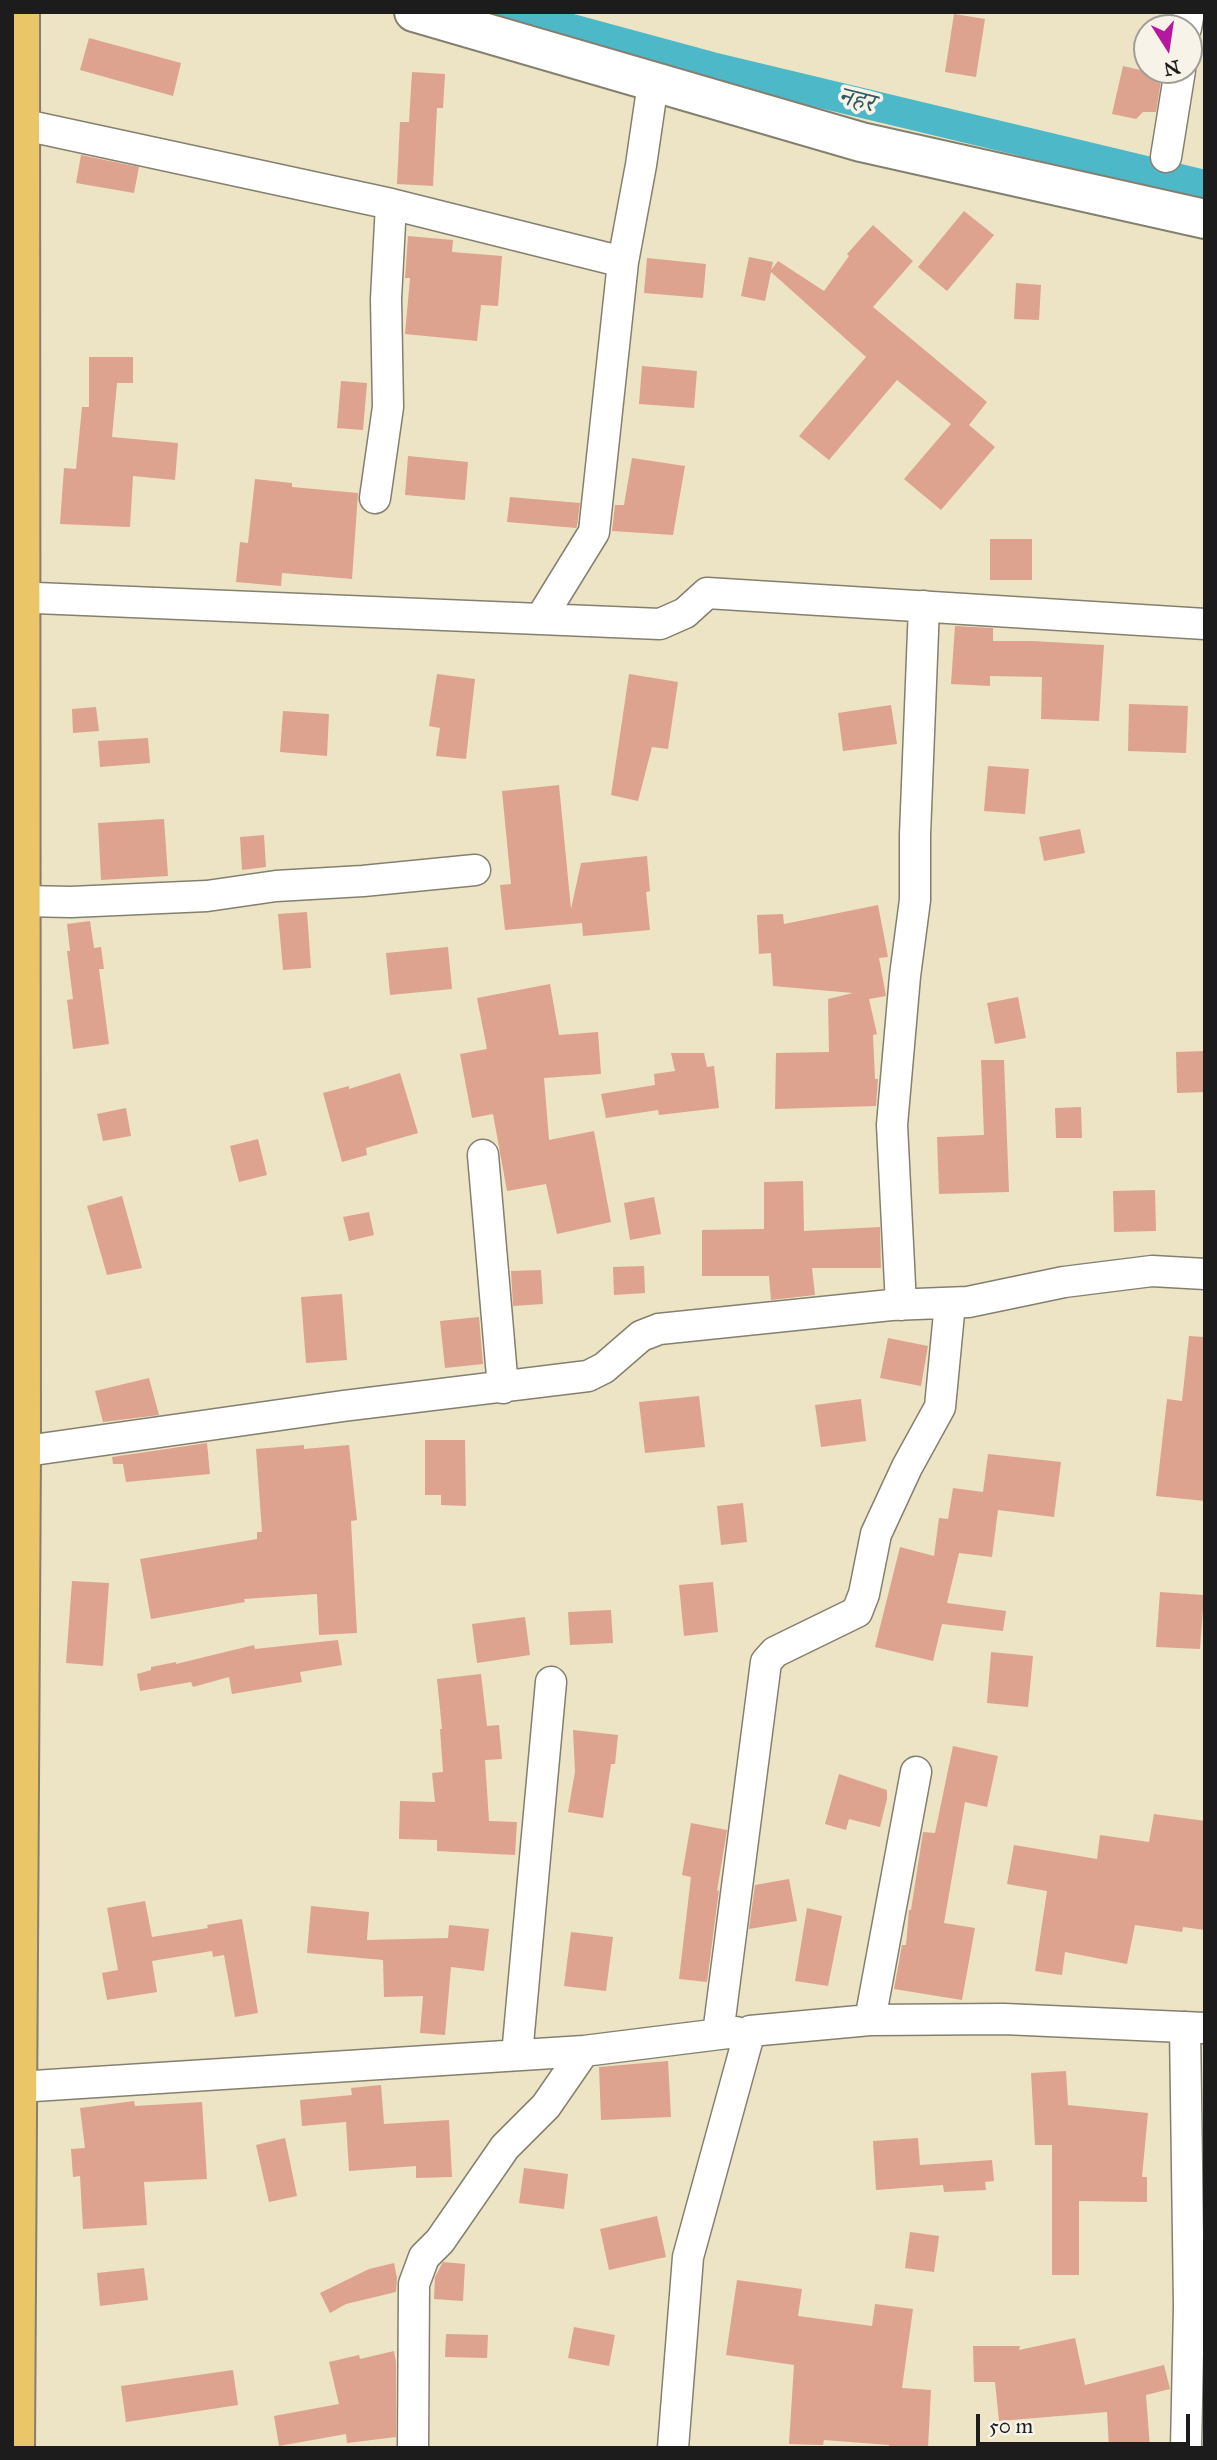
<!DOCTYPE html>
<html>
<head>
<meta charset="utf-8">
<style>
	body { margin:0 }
	#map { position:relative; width:1217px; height:2460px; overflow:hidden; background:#ede3c5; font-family:"IM FELL Great Primer",serif }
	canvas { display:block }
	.frame { position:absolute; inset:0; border:14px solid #1c1c1c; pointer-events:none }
	.north { position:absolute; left:1133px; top:14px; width:70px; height:70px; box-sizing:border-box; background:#f7f3e8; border:2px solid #9f9d96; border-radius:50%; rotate:168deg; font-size:19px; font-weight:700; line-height:28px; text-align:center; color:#1c1c1c }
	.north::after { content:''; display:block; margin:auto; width:24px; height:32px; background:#b5179e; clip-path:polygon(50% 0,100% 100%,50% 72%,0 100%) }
	.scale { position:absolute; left:976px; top:2414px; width:214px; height:32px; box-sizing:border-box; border:4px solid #1c1c1c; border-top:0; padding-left:9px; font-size:21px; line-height:24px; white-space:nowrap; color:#1c1c1c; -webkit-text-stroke:5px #f7f3e8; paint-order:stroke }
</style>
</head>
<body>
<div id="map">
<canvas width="1217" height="2460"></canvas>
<div class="frame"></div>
<div class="north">N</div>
<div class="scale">50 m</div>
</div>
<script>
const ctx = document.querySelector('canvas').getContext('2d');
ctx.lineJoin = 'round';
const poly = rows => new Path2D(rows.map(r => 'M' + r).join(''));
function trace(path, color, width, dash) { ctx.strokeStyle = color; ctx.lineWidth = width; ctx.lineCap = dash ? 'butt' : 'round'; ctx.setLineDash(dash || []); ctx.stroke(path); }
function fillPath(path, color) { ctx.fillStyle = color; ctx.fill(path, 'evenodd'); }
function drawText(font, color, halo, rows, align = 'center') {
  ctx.font = font + ' "IM FELL Great Primer","Noto Serif Devanagari",serif'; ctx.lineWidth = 7; ctx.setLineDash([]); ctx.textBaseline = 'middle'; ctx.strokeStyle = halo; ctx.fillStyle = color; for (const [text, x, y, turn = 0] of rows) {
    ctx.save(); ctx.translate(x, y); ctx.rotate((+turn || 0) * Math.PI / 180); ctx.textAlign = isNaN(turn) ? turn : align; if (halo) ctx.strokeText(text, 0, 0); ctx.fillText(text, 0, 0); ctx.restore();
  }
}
const canal = poly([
	[509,12,712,67,1205,185]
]);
const building = poly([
	[954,14,985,19,976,77,945,72],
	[89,38,181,63,173,96,80,70],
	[1123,66,1162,75,1156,112,1143,112,1136,119,1112,114],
	[412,72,445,74,443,108,437,108,433,186,397,184,400,122,409,122],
	[81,155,139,167,134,193,76,183],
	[964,211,994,235,947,291,918,267],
	[873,225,913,261,873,307,987,402,969,425,995,447,941,510,904,479,951,424,897,380,829,460,799,436,866,357,771,272,765,301,741,296,749,257,773,262,771,270,778,261,824,291,849,256,847,254],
	[408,236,453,240,452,252,502,256,498,306,481,305,477,341,405,334,410,278,405,278],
	[647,258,706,264,703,298,644,293],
	[1016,283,1041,285,1039,320,1014,319],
	[89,357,133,357,133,383,117,383,112,437,178,443,175,480,133,476,130,527,60,524,64,468,76,469,82,407,89,407],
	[642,366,697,371,694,408,639,404],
	[341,381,367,383,363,430,337,428],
	[408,456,468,462,465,500,405,495],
	[632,458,685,466,673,535,612,531,615,505,624,505],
	[255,479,292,483,292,487,358,493,352,579,282,573,281,586,236,582,240,542,248,543],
	[510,497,580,503,577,526,576,528,507,522],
	[990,539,1032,539,1032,580,990,580],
	[955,626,993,628,993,641,1032,641,1104,645,1099,721,1041,719,1042,677,990,676,990,686,951,684],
	[437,674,475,679,466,759,436,756,440,728,429,726],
	[629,674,678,682,668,749,652,747,638,801,611,795],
	[1129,704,1188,706,1186,753,1128,751],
	[891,705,897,744,843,751,838,713],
	[96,707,99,731,73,733,72,709],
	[283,711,329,714,327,756,280,752],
	[148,738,150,763,100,767,98,741],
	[988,766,1029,769,1025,814,984,811],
	[559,785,571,909,581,863,647,856,650,891,646,892,650,930,583,936,582,923,505,930,500,885,511,884,502,791],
	[164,819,168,876,101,880,98,823],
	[1080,829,1085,853,1044,861,1039,837],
	[264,835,266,867,242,870,240,837],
	[878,905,888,957,879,958,886,996,869,999,877,1034,873,1035,875,1079,878,1079,876,1106,775,1109,776,1053,829,1052,828,999,853,993,773,986,771,953,759,954,757,915,783,914,784,924],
	[307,912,311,968,283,970,278,914],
	[90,921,94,948,101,947,104,969,99,969,109,1044,73,1049,67,1000,73,999,67,951,70,951,67,924],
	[448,947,452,989,390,995,386,953],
	[550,984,559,1035,598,1032,601,1074,544,1078,549,1140,594,1131,611,1222,557,1234,546,1184,507,1191,493,1114,472,1118,460,1054,487,1049,477,998],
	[1018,997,1026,1038,995,1044,987,1003],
	[1205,1051,1205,1092,1177,1093,1176,1052],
	[671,1053,704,1053,707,1067,714,1066,719,1108,659,1115,658,1110,606,1118,601,1094,655,1085,654,1074,675,1071],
	[981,1060,1004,1060,1009,1192,939,1194,937,1137,984,1135],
	[400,1073,418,1133,366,1148,367,1155,342,1162,323,1093,349,1086,349,1089],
	[1081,1107,1082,1138,1056,1138,1055,1108],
	[126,1108,131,1136,103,1141,97,1114],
	[258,1139,267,1175,239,1182,230,1146],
	[803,1181,804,1231,880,1227,881,1268,812,1268,815,1295,771,1300,769,1276,702,1276,702,1230,764,1229,764,1182],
	[1155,1190,1156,1231,1114,1232,1113,1191],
	[122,1196,142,1268,107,1275,87,1206],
	[654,1197,661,1234,630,1240,624,1203],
	[369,1212,374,1235,349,1241,343,1217],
	[644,1266,645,1293,614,1295,613,1267],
	[541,1270,543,1304,513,1306,511,1271],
	[342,1294,347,1360,306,1363,301,1297],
	[479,1317,483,1364,445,1368,440,1321],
	[1189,1336,1205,1337,1205,1501,1156,1496,1167,1399,1182,1401],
	[888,1338,928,1346,921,1386,880,1378],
	[149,1378,159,1415,103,1422,95,1391],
	[699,1396,705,1447,645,1453,639,1402],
	[861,1399,866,1441,821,1447,815,1405],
	[425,1440,465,1440,466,1506,441,1505,441,1495,425,1495],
	[207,1443,210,1474,126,1482,123,1464,113,1464,112,1457],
	[304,1445,304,1449,349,1445,357,1520,351,1521,357,1633,319,1635,317,1594,244,1599,245,1602,151,1619,140,1559,257,1539,257,1532,262,1532,256,1449],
	[988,1454,1061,1462,1054,1517,998,1510,992,1557,959,1553,947,1603,1006,1611,1003,1631,942,1624,933,1661,875,1647,900,1547,934,1556,939,1518,948,1519,953,1488,983,1492],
	[743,1503,747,1542,721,1545,717,1506],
	[72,1581,109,1583,103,1666,66,1663],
	[713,1582,718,1632,684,1636,679,1585],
	[1160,1592,1204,1595,1200,1649,1156,1647],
	[611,1610,613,1643,570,1645,568,1612],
	[525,1617,530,1655,477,1663,472,1624],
	[338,1640,342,1665,300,1672,302,1682,232,1694,229,1677,193,1687,191,1682,140,1691,137,1674,151,1670,151,1667,176,1662,176,1664,254,1645,255,1649],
	[991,1652,1033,1656,1028,1707,987,1703],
	[481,1674,487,1726,499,1725,502,1759,485,1760,489,1821,517,1822,515,1855,437,1851,437,1840,399,1839,400,1801,435,1802,432,1773,443,1772,440,1729,442,1729,437,1679],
	[573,1730,618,1735,615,1764,611,1764,603,1818,568,1812,575,1772],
	[953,1746,998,1756,987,1807,965,1802,944,1923,975,1928,962,2000,894,1989,902,1945,906,1945,909,1910,911,1910,923,1832,935,1833],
	[839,1774,887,1790,887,1799,880,1827,849,1819,846,1830,825,1824],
	[1154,1814,1205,1821,1205,1930,1183,1927,1182,1932,1135,1925,1127,1964,1065,1952,1062,1975,1035,1971,1047,1891,1007,1884,1014,1845,1097,1859,1100,1835,1149,1842],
	[691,1823,727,1830,717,1891,719,1890,707,1982,679,1979,691,1877,682,1875],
	[789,1879,797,1921,749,1929,755,1885],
	[145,1901,152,1937,208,1928,207,1925,242,1919,258,2013,235,2017,224,1955,213,1957,212,1951,152,1961,157,1992,107,2000,102,1973,118,1970,107,1908],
	[311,1906,369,1912,367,1940,448,1938,449,1925,489,1929,484,1971,451,1967,445,2035,420,2033,423,1996,384,1997,383,1960,307,1953],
	[807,1908,842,1916,828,1986,795,1981],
	[571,1932,613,1937,606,1991,564,1986],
	[668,2061,671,2117,601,2120,599,2067],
	[1066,2071,1068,2105,1148,2113,1142,2177,1147,2177,1147,2202,1079,2201,1079,2275,1052,2275,1052,2145,1035,2145,1031,2073],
	[381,2085,384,2124,449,2120,452,2177,416,2178,416,2166,349,2171,346,2122,302,2126,300,2100,352,2095,351,2088],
	[134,2101,135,2106,202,2102,207,2179,144,2182,147,2225,83,2229,80,2176,73,2177,71,2149,85,2148,80,2108],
	[285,2138,297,2196,269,2202,256,2145],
	[918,2138,920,2165,992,2160,994,2181,985,2182,986,2190,944,2192,943,2185,876,2190,873,2141],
	[524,2168,568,2174,564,2209,519,2203],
	[657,2216,666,2257,609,2270,600,2229],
	[910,2232,939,2236,934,2272,905,2268],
	[443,2262,465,2264,463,2301,434,2299,435,2277],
	[394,2263,397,2278,396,2292,346,2304,330,2313,320,2293,369,2269],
	[144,2268,148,2300,100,2306,97,2273],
	[737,2280,802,2289,798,2316,872,2326,875,2304,913,2309,902,2388,931,2390,928,2448,889,2448,889,2445,824,2440,823,2445,789,2444,794,2365,726,2355],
	[574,2327,615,2335,609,2366,568,2358],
	[446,2334,488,2335,487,2358,445,2357],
	[1075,2338,1085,2385,1164,2365,1170,2389,1146,2395,1150,2448,1109,2448,1107,2412,999,2421,995,2382,974,2382,973,2346,1020,2346,1019,2350],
	[394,2351,396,2362,396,2437,347,2443,346,2434,279,2446,274,2416,339,2404,329,2362,359,2355,360,2359],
	[233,2370,238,2405,126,2422,121,2386]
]);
const minor = poly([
	[1186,28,1189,12],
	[20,124,391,204,623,262],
	[1166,157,1180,70],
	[375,498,388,407,386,299,391,204],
	[12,597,660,624,685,613,707,593,1205,624],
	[541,618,594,532,623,262,641,165,653,83],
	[21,901,71,902,207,896,276,886,363,881,475,870],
	[483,1155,503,1388],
	[901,1305,892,1125,905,976,915,900,915,835,924,606],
	[12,1453,343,1406,588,1376,604,1368,641,1336,659,1329,891,1305,968,1302,1064,1282,1152,1271,1205,1274],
	[870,2020,916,1772],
	[1185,2027,1189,2306,1186,2448],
	[718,2034,766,1662,775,1652,857,1612,864,1594,876,1534,907,1467,940,1407,950,1303],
	[517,2055,551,1682],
	[18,2087,584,2051,736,2032],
	[413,2448,414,2284,424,2257,440,2241,505,2147,546,2106,584,2051],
	[673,2448,688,2257,750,2031,870,2020,1004,2019,1205,2028]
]);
const tertiary = poly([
	[414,12,861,142,1205,219]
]);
const primary = poly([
	[15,2448,21,1452,20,12]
]);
const waterNames = [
	["नहर",856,101,14]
];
trace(canal, '#4db9c8', 30);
fillPath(building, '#dea38f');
trace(minor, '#848070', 33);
trace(tertiary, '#848070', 42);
trace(primary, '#848070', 42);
trace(minor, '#fff', 30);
trace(tertiary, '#fff', 38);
trace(primary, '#ebc669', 38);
drawText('italic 26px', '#305b61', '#f7f3e8', waterNames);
</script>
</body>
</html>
